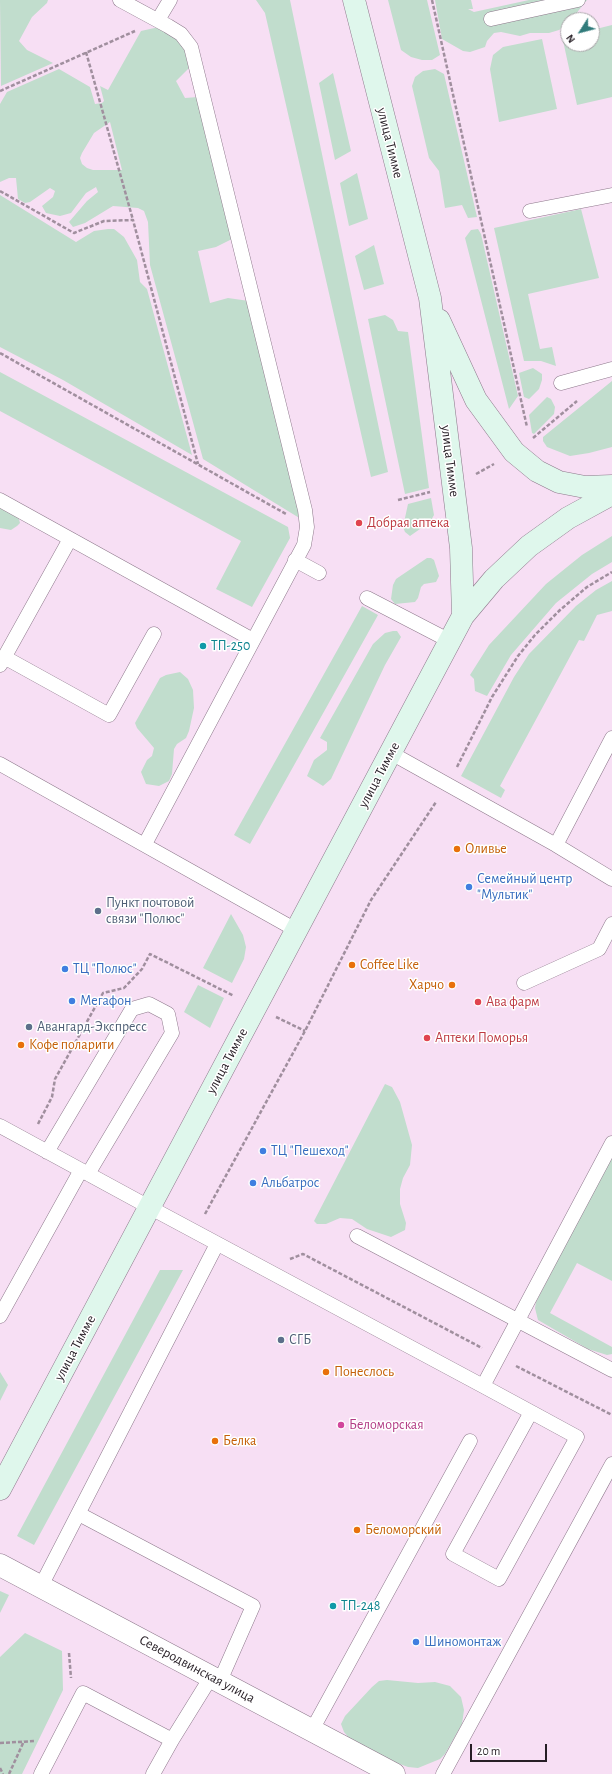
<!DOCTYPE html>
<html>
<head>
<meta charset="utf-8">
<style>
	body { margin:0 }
	#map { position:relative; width:612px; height:1774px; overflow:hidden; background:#f7dff4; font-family:"Alegreya Sans",sans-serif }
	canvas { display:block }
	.north { position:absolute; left:560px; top:12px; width:40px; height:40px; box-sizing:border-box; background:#fff; border:1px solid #a8a5a8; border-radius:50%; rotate:234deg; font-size:11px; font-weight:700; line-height:16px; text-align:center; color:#261e25 }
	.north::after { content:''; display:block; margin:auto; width:14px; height:18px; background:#317b7b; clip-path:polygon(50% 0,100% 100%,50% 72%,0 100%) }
	.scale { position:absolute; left:470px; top:1744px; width:77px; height:18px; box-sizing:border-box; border:2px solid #261e25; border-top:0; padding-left:5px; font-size:12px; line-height:14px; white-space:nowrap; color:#261e25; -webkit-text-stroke:3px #fff; paint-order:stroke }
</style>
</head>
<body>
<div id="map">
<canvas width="612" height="1774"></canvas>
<div class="north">N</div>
<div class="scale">20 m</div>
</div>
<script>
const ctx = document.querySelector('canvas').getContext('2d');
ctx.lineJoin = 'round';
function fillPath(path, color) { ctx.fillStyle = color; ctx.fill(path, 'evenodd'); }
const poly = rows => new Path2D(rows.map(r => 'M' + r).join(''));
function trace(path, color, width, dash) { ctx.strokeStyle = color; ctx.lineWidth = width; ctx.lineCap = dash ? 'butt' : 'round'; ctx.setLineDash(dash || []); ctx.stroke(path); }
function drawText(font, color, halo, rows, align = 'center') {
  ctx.font = font + ' "Alegreya Sans",sans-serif'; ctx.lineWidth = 3; ctx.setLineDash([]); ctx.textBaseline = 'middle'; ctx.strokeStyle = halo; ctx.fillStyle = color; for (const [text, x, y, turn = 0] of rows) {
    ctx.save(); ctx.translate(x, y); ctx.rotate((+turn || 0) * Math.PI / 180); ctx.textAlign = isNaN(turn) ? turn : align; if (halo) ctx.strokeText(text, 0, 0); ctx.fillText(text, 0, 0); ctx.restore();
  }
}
const green = poly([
	[0,0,48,0,47,3,32,17,19,41,27,50,53,63,1,86],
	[256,0,290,0,388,472,371,477,265,13],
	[388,0,427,0,440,55,432,60,422,60,411,57,401,50],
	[435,0,471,0,473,9,468,9,474,12,529,0,587,0,571,20,568,20,568,23,559,30,549,33,530,33,520,36,501,32,494,33,487,41,485,47,470,52,463,51,442,39],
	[612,25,612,97,577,105,562,36,568,35,568,44,592,44,592,30],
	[159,27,176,39,186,51,190,67,176,81,185,98,198,97,234,238,216,247,198,251,210,303,228,298,249,301,301,519,203,459,150,265,148,222,144,211,138,208,113,206,85,223,73,227,69,222,87,201,98,192,96,187,86,193,71,213,60,216,46,213,42,206,53,197,55,191,50,188,30,202,25,203,18,199,16,178,9,178,0,182,0,104,7,92,59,69,90,87,95,104,102,103,104,101,100,86,108,90,141,31],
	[110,122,122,170,93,170,87,168,82,164,80,158,82,153,94,133],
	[542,39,557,109,499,122,490,69,493,55,503,47],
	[435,69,444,74,477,217,468,218,462,205,445,208,439,171,429,158,412,86,415,77,423,71],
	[333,73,351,151,335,160,319,83],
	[357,173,368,219,349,226,340,183],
	[0,195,76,242,94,231,108,229,114,229,124,237,137,260,140,282,147,289,192,455,63,380,0,347],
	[581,209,599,278,528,294,540,349,552,347,556,366,541,361,524,361,494,228],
	[478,229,481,234,518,396,509,409,465,238,471,230],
	[374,245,384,284,364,290,355,256],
	[385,315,393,320,398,331,408,332,429,488,405,494,368,319],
	[533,368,542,374,542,380,539,389,529,399,524,397,519,373],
	[0,372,288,527,290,538,252,607,216,589,241,541,0,411],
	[612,381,612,447,589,453,570,456,547,447,543,441,543,437],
	[547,397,551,399,555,407,554,414,534,434,532,433,529,415],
	[431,498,434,515,430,522,410,536,405,532,403,527,408,504],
	[0,506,18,516,20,523,17,526,11,530,0,528],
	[612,536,612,562,592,574,556,603,511,655,487,696,475,691,474,679,470,675,489,645,546,584,582,555],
	[427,558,431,558,434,560,439,576,436,582,424,584,421,587,418,598,415,602,395,604,391,599,393,585,396,579],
	[612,581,612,611,597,615,584,641,579,640,500,786,505,790,501,798,461,776,514,677,529,654,576,606,596,590],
	[362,606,378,615,250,844,234,835],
	[393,631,397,631,401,637,385,665,331,779,323,786,307,776,314,760,327,750,327,742,320,738,373,644,385,633],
	[180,672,188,679,193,690,194,708,189,731,186,738,177,744,174,749,172,774,169,781,159,786,146,784,141,772,147,760,152,756,154,748,137,728,135,723,160,678,166,675],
	[231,914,243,935,246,947,244,959,232,983,203,968],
	[198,985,224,998,210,1028,184,1012],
	[385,1084,392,1087,400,1102,412,1145,410,1165,403,1178,400,1189,400,1204,406,1223,405,1230,391,1237,367,1229,352,1219,340,1218,326,1224,317,1224,314,1221],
	[612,1155,612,1281,577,1263,550,1313,612,1347,612,1354,607,1355,588,1349,538,1320,535,1308,536,1302],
	[160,1270,183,1270,34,1545,17,1536],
	[0,1372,8,1385,0,1401],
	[0,1591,9,1595,0,1613],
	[25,1633,62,1651,63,1690,22,1774,0,1774,0,1657],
	[387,1680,418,1683,435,1682,450,1686,461,1697,464,1710,462,1724,445,1754,440,1759,418,1768,408,1767,386,1759,350,1739,344,1732,341,1724,345,1716,372,1687,379,1681]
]);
const path = poly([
	[432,0,527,427],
	[86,52,133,220],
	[0,91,135,31],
	[0,191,74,233,104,221,133,220,198,464],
	[0,353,286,514],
	[533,438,577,401],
	[476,474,494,464],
	[398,500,430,492],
	[457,767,492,697,518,656,535,635,560,610,587,587,612,572],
	[276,1017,305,1031],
	[38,1124,52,1097,55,1079,103,993,124,988,142,969,150,954,234,996],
	[205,1214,305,1031,371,900,436,802],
	[290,1259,303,1254,482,1348],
	[516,1366,612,1415],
	[69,1653,71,1678],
	[0,1743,35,1741],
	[0,1768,3,1774],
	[9,1774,24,1741]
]);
const lane = poly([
	[120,0,168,26,181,34,191,47,305,510,307,527,304,545,145,844],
	[491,19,578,0],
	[158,20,170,0],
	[530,211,612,195],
	[561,383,612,369],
	[0,500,253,640],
	[295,560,319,573],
	[367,598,450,641],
	[4,657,109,715,154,634],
	[0,665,70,539],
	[391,753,556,845,612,738],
	[0,764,296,930],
	[556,845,612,879],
	[524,983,599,949,612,924],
	[0,1126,149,1207,483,1386,531,1412,577,1437,499,1579,453,1554,531,1412],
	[47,1152,132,1009,149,1004,168,1014,172,1033,88,1174],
	[357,1236,612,1370],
	[0,1316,81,1170],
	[483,1386,612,1143],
	[79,1514,253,1606,220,1681],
	[41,1586,217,1244],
	[312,1730,470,1441],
	[41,1774,83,1693,172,1740],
	[153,1774,172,1740,211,1677],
	[443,1774,612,1464]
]);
const street = poly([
	[0,1565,394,1774]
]);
const secondary = poly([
	[439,320,476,400,514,452,537,471,559,482,585,487,612,486],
	[463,616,494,579,529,546,568,518,612,494],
	[0,1489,463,616,461,548,430,298,354,0]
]);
const markers = [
	[359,523,4,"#e0444e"],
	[203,646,4,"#0f9aa8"],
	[457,849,4,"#e8710a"],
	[469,887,4,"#3f7fe0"],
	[98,911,4,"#5c6f8a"],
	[352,965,4,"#e8710a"],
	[65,969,4,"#3f7fe0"],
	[452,985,4,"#e8710a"],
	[72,1001,4,"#3f7fe0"],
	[478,1002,4,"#e0444e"],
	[29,1027,4,"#5c6f8a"],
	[427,1038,4,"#e0444e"],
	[21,1045,4,"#e8710a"],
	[263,1151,4,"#3f7fe0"],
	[253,1183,4,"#3f7fe0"],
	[281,1340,4,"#5c6f8a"],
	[326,1372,4,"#e8710a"],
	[341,1425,4,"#d1479c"],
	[215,1441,4,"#e8710a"],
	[357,1530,4,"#e8710a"],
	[333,1606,4,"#0f9aa8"],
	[416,1642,4,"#3f7fe0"]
];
const streetNames = [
	["улица Тимме",390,143,76],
	["улица Тимме",450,461,83],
	["улица Тимме",379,775,-62],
	["улица Тимме",227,1061,-62],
	["улица Тимме",75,1348,-62],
	["Северодвинская улица",197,1669,28]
];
const healthNames = [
	["Добрая аптека",367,523],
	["Ава фарм",486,1002],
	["Аптеки Поморья",435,1038]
];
const cultureNames = [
	["ТП-250",211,646],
	["ТП-248",341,1606]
];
const foodNames = [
	["Оливье",465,849],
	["Coffee Like",360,965],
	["Харчо",444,985,"right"],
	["Кофе поларити",29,1045],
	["Понеслось",334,1372],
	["Белка",223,1441],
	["Беломорский",365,1530]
];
const shopNames = [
	["Семейный центр",477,879],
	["\"Мультик\"",477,895],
	["ТЦ \"Полюс\"",73,969],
	["Мегафон",80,1001],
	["ТЦ \"Пешеход\"",271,1151],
	["Альбатрос",261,1183],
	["Шиномонтаж",424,1642]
];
const serviceNames = [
	["Пункт почтовой",106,903],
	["связи \"Полюс\"",106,919],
	["Авангард-Экспресс",37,1027],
	["СГБ",289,1340]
];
const hotelNames = [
	["Беломорская",349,1425]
];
fillPath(green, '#c1ddcd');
trace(lane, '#8d788b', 15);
trace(street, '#8d788b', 23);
trace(secondary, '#8d788b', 23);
trace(path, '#a08f9e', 2.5, [4, 2]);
trace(lane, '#fff', 14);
trace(street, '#fff', 22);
trace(secondary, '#dff7ec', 22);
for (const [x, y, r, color] of markers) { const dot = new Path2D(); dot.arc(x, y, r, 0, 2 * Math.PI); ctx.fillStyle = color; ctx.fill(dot); trace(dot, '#fff', 1.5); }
drawText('14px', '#261e25', '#fff', streetNames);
drawText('14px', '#be3a42', '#fff', healthNames, 'left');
drawText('14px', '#0d838f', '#fff', cultureNames, 'left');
drawText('14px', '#c56008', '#fff', foodNames, 'left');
drawText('14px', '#366cbe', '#fff', shopNames, 'left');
drawText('14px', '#4e5e75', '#fff', serviceNames, 'left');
drawText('14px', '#b23c85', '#fff', hotelNames, 'left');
</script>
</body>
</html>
